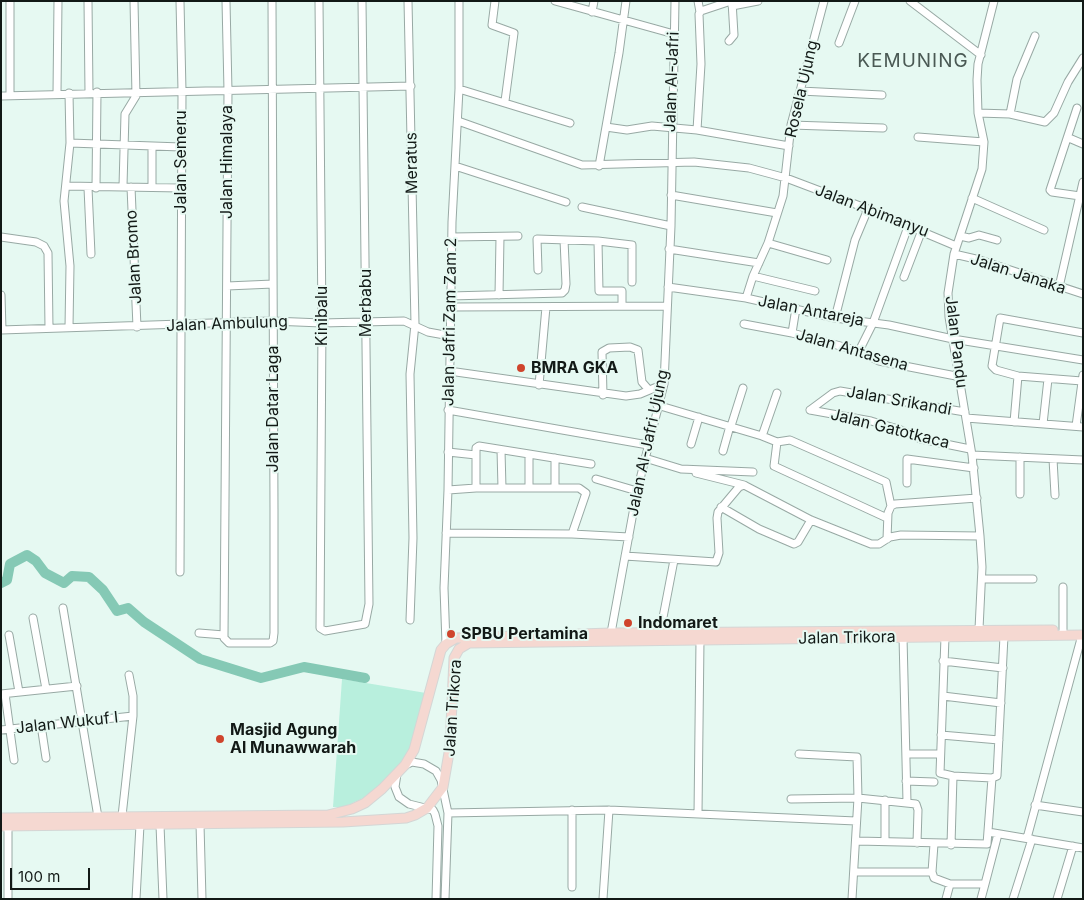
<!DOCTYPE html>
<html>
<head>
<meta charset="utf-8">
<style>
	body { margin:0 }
	#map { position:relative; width:1084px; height:900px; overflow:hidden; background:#e6f9f2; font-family:Inter,sans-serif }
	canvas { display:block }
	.frame { position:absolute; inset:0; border:2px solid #121916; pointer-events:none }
	.scale { position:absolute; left:10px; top:868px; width:80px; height:22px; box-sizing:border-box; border:2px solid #121916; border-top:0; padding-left:6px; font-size:15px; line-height:18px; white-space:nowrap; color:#121916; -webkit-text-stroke:4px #e6f9f2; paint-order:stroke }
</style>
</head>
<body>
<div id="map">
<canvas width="1084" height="900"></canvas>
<div class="frame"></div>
<div class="scale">100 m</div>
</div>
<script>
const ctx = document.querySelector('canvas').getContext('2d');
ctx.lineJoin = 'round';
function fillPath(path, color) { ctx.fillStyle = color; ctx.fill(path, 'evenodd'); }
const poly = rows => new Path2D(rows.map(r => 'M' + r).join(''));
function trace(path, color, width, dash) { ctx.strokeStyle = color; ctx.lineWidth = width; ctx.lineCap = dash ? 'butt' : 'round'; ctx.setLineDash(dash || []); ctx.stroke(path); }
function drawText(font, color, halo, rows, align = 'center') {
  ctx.font = font + ' Inter,sans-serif'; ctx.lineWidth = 4; ctx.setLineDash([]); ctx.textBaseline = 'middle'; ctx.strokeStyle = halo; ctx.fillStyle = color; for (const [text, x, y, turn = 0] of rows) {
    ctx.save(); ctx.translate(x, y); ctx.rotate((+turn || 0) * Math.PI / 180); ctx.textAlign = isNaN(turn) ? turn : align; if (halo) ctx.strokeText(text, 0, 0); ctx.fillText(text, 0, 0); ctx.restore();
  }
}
const green = poly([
	[342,679,426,693,406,761,370,795,344,807,333,807]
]);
const river = poly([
	[1,583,7,580,10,564,27,555,36,561,45,573,64,583,72,576,89,577,103,590,117,611,128,608,144,622,200,659,261,678,304,667,365,678]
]);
const minor = poly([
	[88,1,89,93],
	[180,1,182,91,180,572],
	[226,1,228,91,224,638,229,643,270,643,273,641,274,633,274,509,272,1],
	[319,1,322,323,320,628,325,631,365,624,369,604,362,1],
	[408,1,415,324,410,374,413,538,410,620],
	[495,1,492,25,514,33,505,101],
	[555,1,674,34],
	[698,1,700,12],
	[910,1,981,55],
	[732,6,758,1],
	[592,12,594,1],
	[729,41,734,35,732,1],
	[839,43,855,1],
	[459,89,570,123],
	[800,91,882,95],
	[57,93,58,1],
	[10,95,10,1],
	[1,96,411,86],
	[1077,108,1050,190,1052,192,1080,196],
	[978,113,1010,114,1045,122,1054,113,1068,82,1083,58],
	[1010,114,1017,79,1035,36],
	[458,121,582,165,694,162,749,168,786,178,868,209,956,246],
	[791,125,883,128],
	[606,127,627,130,652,126,697,130,789,146],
	[697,130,701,64,699,14,701,11,731,1],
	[918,137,984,142],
	[1069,138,1083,144],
	[70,143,181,147],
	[455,166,566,202],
	[599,166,619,53,626,1],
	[66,186,181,188],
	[123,186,125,114,136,96,134,1],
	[131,187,137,327],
	[152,187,152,147],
	[88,188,91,254],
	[96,188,97,92],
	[671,195,777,213],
	[972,198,1044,230],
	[582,207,671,226],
	[960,236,969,238,979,235,997,240],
	[1,237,36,242,44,246,48,253,49,328],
	[452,237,518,236],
	[598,241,599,291,622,291,622,306],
	[768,243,827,260],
	[669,249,759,263],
	[954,254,980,260,1083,294],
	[538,270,537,239,598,241,632,245,632,282],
	[753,276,815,291],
	[904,277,922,230],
	[227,286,273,284],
	[668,287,746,298,835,318,889,325,953,339,1083,360],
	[1059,287,1083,182],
	[1,295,2,330],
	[499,295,500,237],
	[450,296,562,293,565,290,566,284,564,240],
	[746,298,753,276,768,243,783,196,791,125,824,1],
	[451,307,667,306],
	[835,318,855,240,868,209],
	[744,324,792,333,859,351,879,361,961,377],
	[69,327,70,266,64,201,70,143,69,93],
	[1,330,272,321,322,323,404,321,428,332,450,336],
	[792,333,796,308],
	[859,351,873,323,909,224],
	[449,371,626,396,640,394,664,384],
	[1082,381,1018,376,996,370,992,366,1000,318,1083,333],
	[539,385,546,307],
	[603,395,602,352,609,348,630,347,638,350,642,382,649,390],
	[657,405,762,436,777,442,790,440,886,482,891,506],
	[448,410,648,445],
	[810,410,871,421,898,429,921,439,970,449],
	[810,410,833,393,840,391,965,412],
	[966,418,1083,427],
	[1014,422,1018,376],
	[1043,424,1048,379],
	[731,426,743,388],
	[1076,426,1083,375],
	[762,436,777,393],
	[777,442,774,466,887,518],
	[691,444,699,417],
	[501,450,502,488],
	[723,451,730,426],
	[448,452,476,455],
	[972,455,1083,460],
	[645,458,681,469,753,472],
	[1053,459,1055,495],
	[696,473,744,485],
	[596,479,637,491],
	[907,483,907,459,974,468],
	[529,488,476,488,476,448,479,446,529,454],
	[555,488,555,458],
	[448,490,476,488],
	[1020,494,1020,457],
	[721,507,759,529,794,544,798,542,811,520],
	[446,533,572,534,629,537],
	[572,534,586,493,579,488,529,488,529,454,591,464],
	[887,539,888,513,891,506,895,504,977,498],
	[625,556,716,562,719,553,717,518,718,512,739,487,744,485,811,520,871,544,879,544,890,537,901,535,980,536],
	[982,579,1033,579],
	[1063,587,1063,630],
	[63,608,98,817],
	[33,618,46,689],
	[979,629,982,567,980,536,972,455,949,317,948,293,954,254,982,169,984,142,978,113,977,80,978,64,994,1],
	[199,633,224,635],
	[611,633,637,491,664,384,671,226,675,1],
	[660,633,674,560],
	[9,635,19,692],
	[903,637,907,802],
	[945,637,940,773,953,776,992,778,997,776,1004,636],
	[446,644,444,588,448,490,452,222,459,89,459,1],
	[943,661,1003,668],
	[1,694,77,686],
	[5,694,14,760],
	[943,696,1001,703],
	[41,725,46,758],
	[1,730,133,716],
	[941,735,999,740],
	[799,754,857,757,858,798,852,899],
	[906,754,938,754],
	[405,765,412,762,424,764,436,771,441,780,448,813,445,899],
	[397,774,395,787,399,797,409,804,433,810,435,814,438,826,436,899],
	[906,781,934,782],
	[791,799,858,798,916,804,918,810,917,843],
	[885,800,885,841],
	[1035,805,1083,812],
	[572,810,572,887],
	[448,813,609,810,856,821],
	[698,814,700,640],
	[122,816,133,716,133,696,129,675],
	[200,824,202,899],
	[160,825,163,899],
	[8,826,8,899],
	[988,832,1083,848],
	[1027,838,1082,635],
	[857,841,987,844,992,778],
	[951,845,953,776],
	[855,872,932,872,934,878,950,884,985,884,998,834],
	[932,872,934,844],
	[136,899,140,825],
	[603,899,609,810],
	[946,899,950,884],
	[981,899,985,884],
	[1013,899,1032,839],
	[1057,899,1073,846]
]);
const major = poly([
	[1,818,328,815,352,809,365,803,382,789,405,765,414,750,441,650,446,644,456,638,611,633,1053,630],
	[1,826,343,822,406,818,415,815,427,808,443,787,450,747,454,658,459,649,469,643,1083,635]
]);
const markers = [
	[521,368,5,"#cf442c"],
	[628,623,5,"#cf442c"],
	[451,634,5,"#cf442c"],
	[220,739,5,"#cf442c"]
];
const streetNames = [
	["Jalan Al-Jafri",672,82,-88],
	["Rosela Ujung",802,89,-77],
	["Jalan Semeru",181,162,-90],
	["Jalan Himalaya",227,162,-90],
	["Meratus",412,163,-91],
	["Jalan Abimanyu",872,211,21],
	["Jalan Bromo",134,257,-93],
	["Jalan Janaka",1018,274,18],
	["Merbabu",366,303,-90],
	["Jalan Antareja",811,311,11],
	["Kinibalu",322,316,-90],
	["Jalan Jafri Zam Zam 2",450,322,-89],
	["Jalan Ambulung",227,324,-2],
	["Jalan Pandu",956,342,83],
	["Jalan Antasena",852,350,16],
	["Jalan Srikandi",899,401,10],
	["Jalan Datar Laga",273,409,-90],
	["Jalan Gatotkaca",890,429,14],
	["Jalan Al-Jafri Ujung",648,443,-78],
	["Jalan Trikora",847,638,-1],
	["Jalan Trikora",453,708,-86],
	["Jalan Wukuf I",67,723,-6]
];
const poiNames = [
	["BMRA GKA",531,368],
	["Indomaret",638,623],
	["SPBU Pertamina",461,634],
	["Masjid Agung",230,730],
	["Al Munawwarah",230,748]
];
const quarterNames = [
	["KEMUNING",913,61]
];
fillPath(green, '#b8efdd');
trace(river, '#85c9b5', 10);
trace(minor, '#98a9a4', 9);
trace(major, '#d4d6d5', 11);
trace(minor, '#fff', 7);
trace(major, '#f5d8d1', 9);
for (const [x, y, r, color] of markers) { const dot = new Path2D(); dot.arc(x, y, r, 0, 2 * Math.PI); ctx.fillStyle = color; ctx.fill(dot); trace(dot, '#e6f9f2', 2); }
drawText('16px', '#121916', '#e6f9f2', streetNames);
drawText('bold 16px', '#121916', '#e6f9f2', poiNames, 'left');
ctx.letterSpacing = '1px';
drawText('19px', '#4a5954', '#e6f9f2', quarterNames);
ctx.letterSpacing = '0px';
</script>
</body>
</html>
